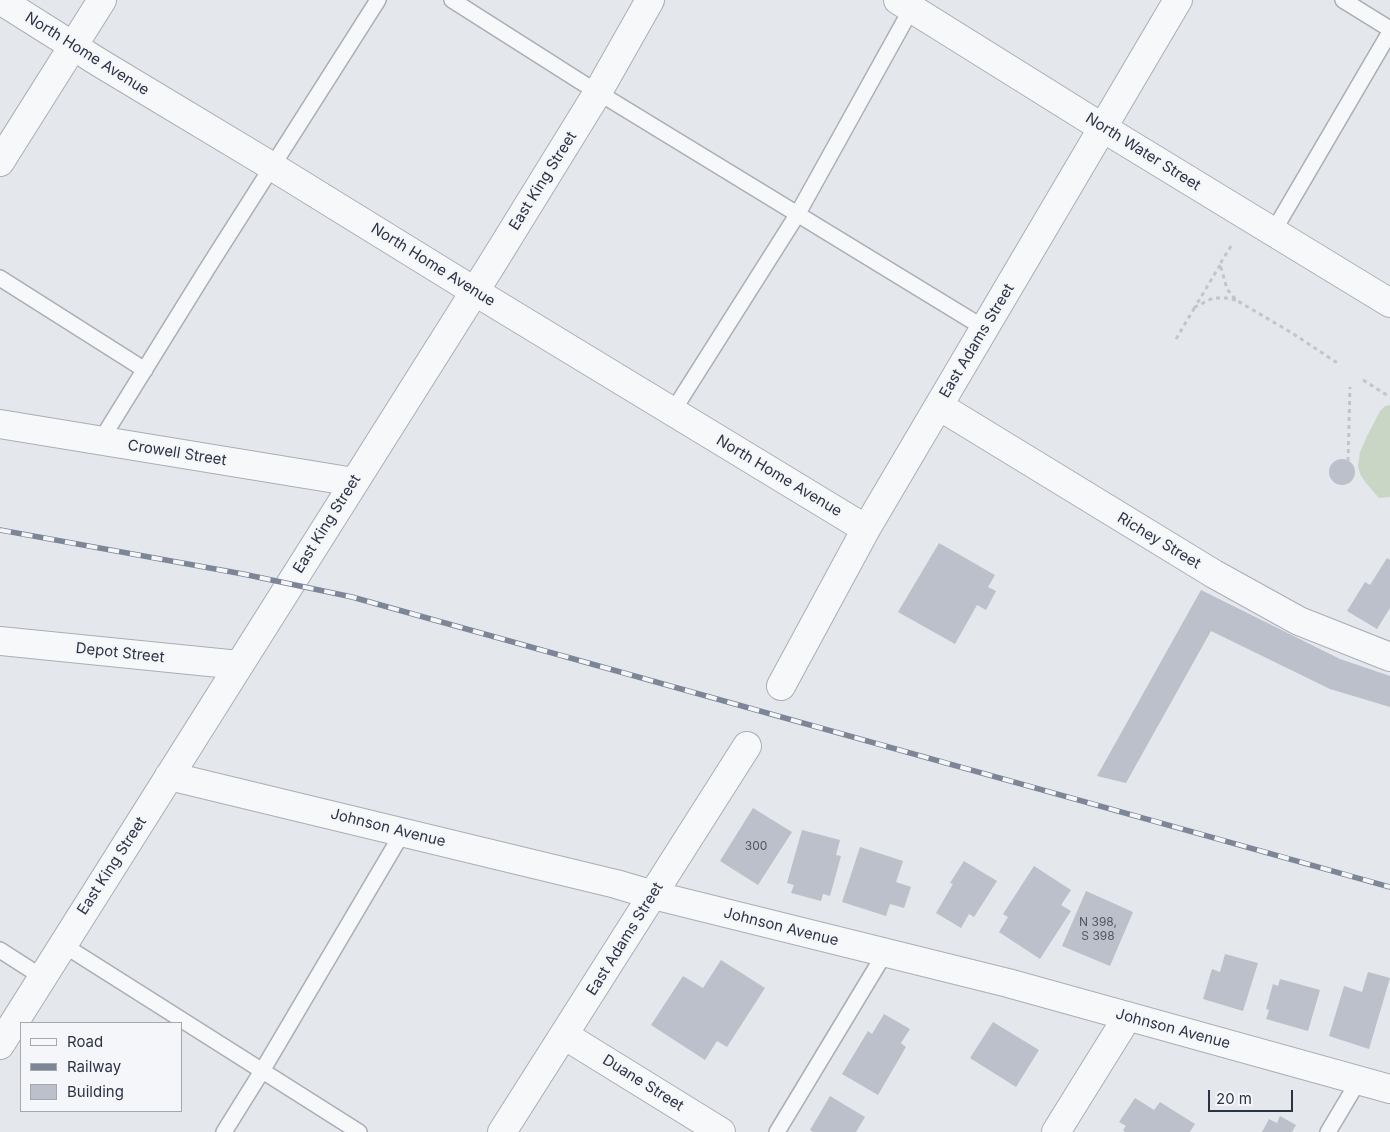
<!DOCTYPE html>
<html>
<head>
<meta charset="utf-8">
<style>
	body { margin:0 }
	#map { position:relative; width:1390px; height:1132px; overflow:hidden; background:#e4e7ec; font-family:Inter,sans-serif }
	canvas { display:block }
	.legend { position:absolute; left:20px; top:1022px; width:162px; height:90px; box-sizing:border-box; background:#f4f6f9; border:1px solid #a4a8b1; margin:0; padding:6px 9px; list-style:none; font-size:15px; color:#2b3445 }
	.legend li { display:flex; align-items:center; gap:10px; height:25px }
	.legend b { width:25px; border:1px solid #a4a8b1 }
	.scale { position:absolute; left:1208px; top:1090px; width:85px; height:22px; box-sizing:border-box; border:2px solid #2b3445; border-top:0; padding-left:6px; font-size:15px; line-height:18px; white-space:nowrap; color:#2b3445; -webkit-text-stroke:4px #f4f6f9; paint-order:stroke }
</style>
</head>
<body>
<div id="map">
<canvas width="1390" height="1132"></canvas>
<ul class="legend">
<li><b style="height:6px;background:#f7f8fa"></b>Road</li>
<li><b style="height:6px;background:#7d8696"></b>Railway</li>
<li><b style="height:14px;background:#bbc0ca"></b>Building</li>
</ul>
<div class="scale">20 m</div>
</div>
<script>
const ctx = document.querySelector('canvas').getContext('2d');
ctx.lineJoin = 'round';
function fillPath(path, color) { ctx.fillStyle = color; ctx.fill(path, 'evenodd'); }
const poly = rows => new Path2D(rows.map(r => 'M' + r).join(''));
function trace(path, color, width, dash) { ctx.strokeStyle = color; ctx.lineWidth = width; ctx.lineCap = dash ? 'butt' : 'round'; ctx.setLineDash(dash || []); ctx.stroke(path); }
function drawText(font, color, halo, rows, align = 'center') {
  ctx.font = font + ' Inter,sans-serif'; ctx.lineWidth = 4.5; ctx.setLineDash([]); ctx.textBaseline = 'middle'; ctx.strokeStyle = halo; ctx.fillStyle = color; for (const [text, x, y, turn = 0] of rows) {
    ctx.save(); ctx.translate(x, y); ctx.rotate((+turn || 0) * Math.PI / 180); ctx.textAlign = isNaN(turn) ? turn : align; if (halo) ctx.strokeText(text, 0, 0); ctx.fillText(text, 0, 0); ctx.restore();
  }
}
const green = poly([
	[1390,405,1390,497,1379,498,1366,483,1360,474,1358,466,1360,452,1367,436,1380,411,1385,406]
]);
const building = poly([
	'1329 472a13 13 0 1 1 26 0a13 13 0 1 1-26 0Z',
	[939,543,995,575,988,587,996,591,986,610,977,605,955,644,898,612],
	[1387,558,1390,560,1390,608,1377,629,1347,611,1365,582,1370,585],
	[1201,590,1340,659,1390,676,1390,707,1330,689,1211,631,1126,783,1097,776],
	[753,808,792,832,758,885,720,861],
	[802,830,840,840,836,855,841,856,830,896,823,894,821,901,791,893,794,885,787,883],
	[860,847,903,861,896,882,911,887,904,908,890,904,886,916,842,902],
	[964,861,997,881,974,917,969,914,961,928,936,913,953,884,950,883],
	[1034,866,1071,890,1061,905,1071,911,1040,959,999,932,1008,917,1003,914],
	[1086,891,1133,912,1110,966,1062,946],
	[1225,954,1258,963,1243,1011,1203,999,1212,969,1220,972],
	[721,960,765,988,727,1047,717,1041,705,1060,651,1025,683,976,703,988],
	[1368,972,1390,978,1369,1049,1329,1036,1344,986,1362,992],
	[1280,979,1320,990,1308,1031,1266,1019,1269,1010,1266,1009,1273,984,1278,986],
	[884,1014,910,1029,901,1043,906,1047,878,1095,842,1074,868,1031,872,1034],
	[993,1022,1039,1050,1016,1087,970,1058],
	[830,1096,865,1117,856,1132,813,1132,810,1130],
	[1135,1098,1154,1110,1160,1102,1195,1124,1190,1132,1125,1132,1123,1130,1126,1126,1119,1122],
	[1280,1116,1296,1125,1292,1132,1262,1132,1269,1119,1277,1123]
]);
const path = poly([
	[1231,246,1220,264,1227,289,1236,300,1292,333,1339,364],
	[1220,265,1195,307,1213,298,1226,298,1236,300],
	[1176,339,1195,307],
	[1363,380,1390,397],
	[1348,461,1350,387]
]);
const lane = poly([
	[452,0,581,82,984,328],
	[1343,0,1390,29],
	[1273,232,1390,32],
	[0,278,145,370],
	[673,411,797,215,914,4],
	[101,440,207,269,378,0],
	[62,944,359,1132],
	[0,950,42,977],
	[224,1132,262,1071,403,832],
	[777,1132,885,953],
	[1328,1132,1359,1080]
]);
const street = poly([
	[0,0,100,63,273,167,474,291,866,529],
	[898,0,1103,128,1390,303],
	[0,162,102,0],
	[939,406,1214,574,1299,621,1390,657],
	[0,424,354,482],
	[0,641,239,665],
	[781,686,866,529,1178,0],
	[169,776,616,884,653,895,1008,983,1390,1089],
	[564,1035,721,1132],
	[0,1045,492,264,598,92,650,0],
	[502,1132,747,746],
	[1056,1132,1128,1016]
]);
const rail = poly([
	[0,530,243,574,352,597,1390,887]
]);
const numberNames = [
	["300",756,846],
	["N 398,",1098,922],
	["S 398",1098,936]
];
const streetNames = [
	["North Home Avenue",87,54,32],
	["North Water Street",1143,152,32],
	["East King Street",543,181,-58],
	["North Home Avenue",433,265,32],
	["East Adams Street",977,341,-59],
	["Crowell Street",177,453,9],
	["North Home Avenue",779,476,31],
	["East King Street",327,524,-58],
	["Richey Street",1159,541,31],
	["Depot Street",120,653,6],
	["Johnson Avenue",388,828,14],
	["East King Street",112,866,-57],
	["Johnson Avenue",781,927,14],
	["East Adams Street",625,939,-58],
	["Johnson Avenue",1173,1029,15],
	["Duane Street",643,1083,32]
];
fillPath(green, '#c9d6c5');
fillPath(building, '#bbc0ca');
trace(lane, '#a9aeb7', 18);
trace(street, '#a9aeb7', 30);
trace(path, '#c2c5cb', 3, [4, 4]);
trace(lane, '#f7f8fa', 15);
trace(street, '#f7f8fa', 28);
trace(rail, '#7d8696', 5.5);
trace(rail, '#f4f6f9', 4, [11]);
drawText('12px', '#4f5766', null, numberNames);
drawText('15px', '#2b3445', '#f4f6f9', streetNames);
</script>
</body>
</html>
